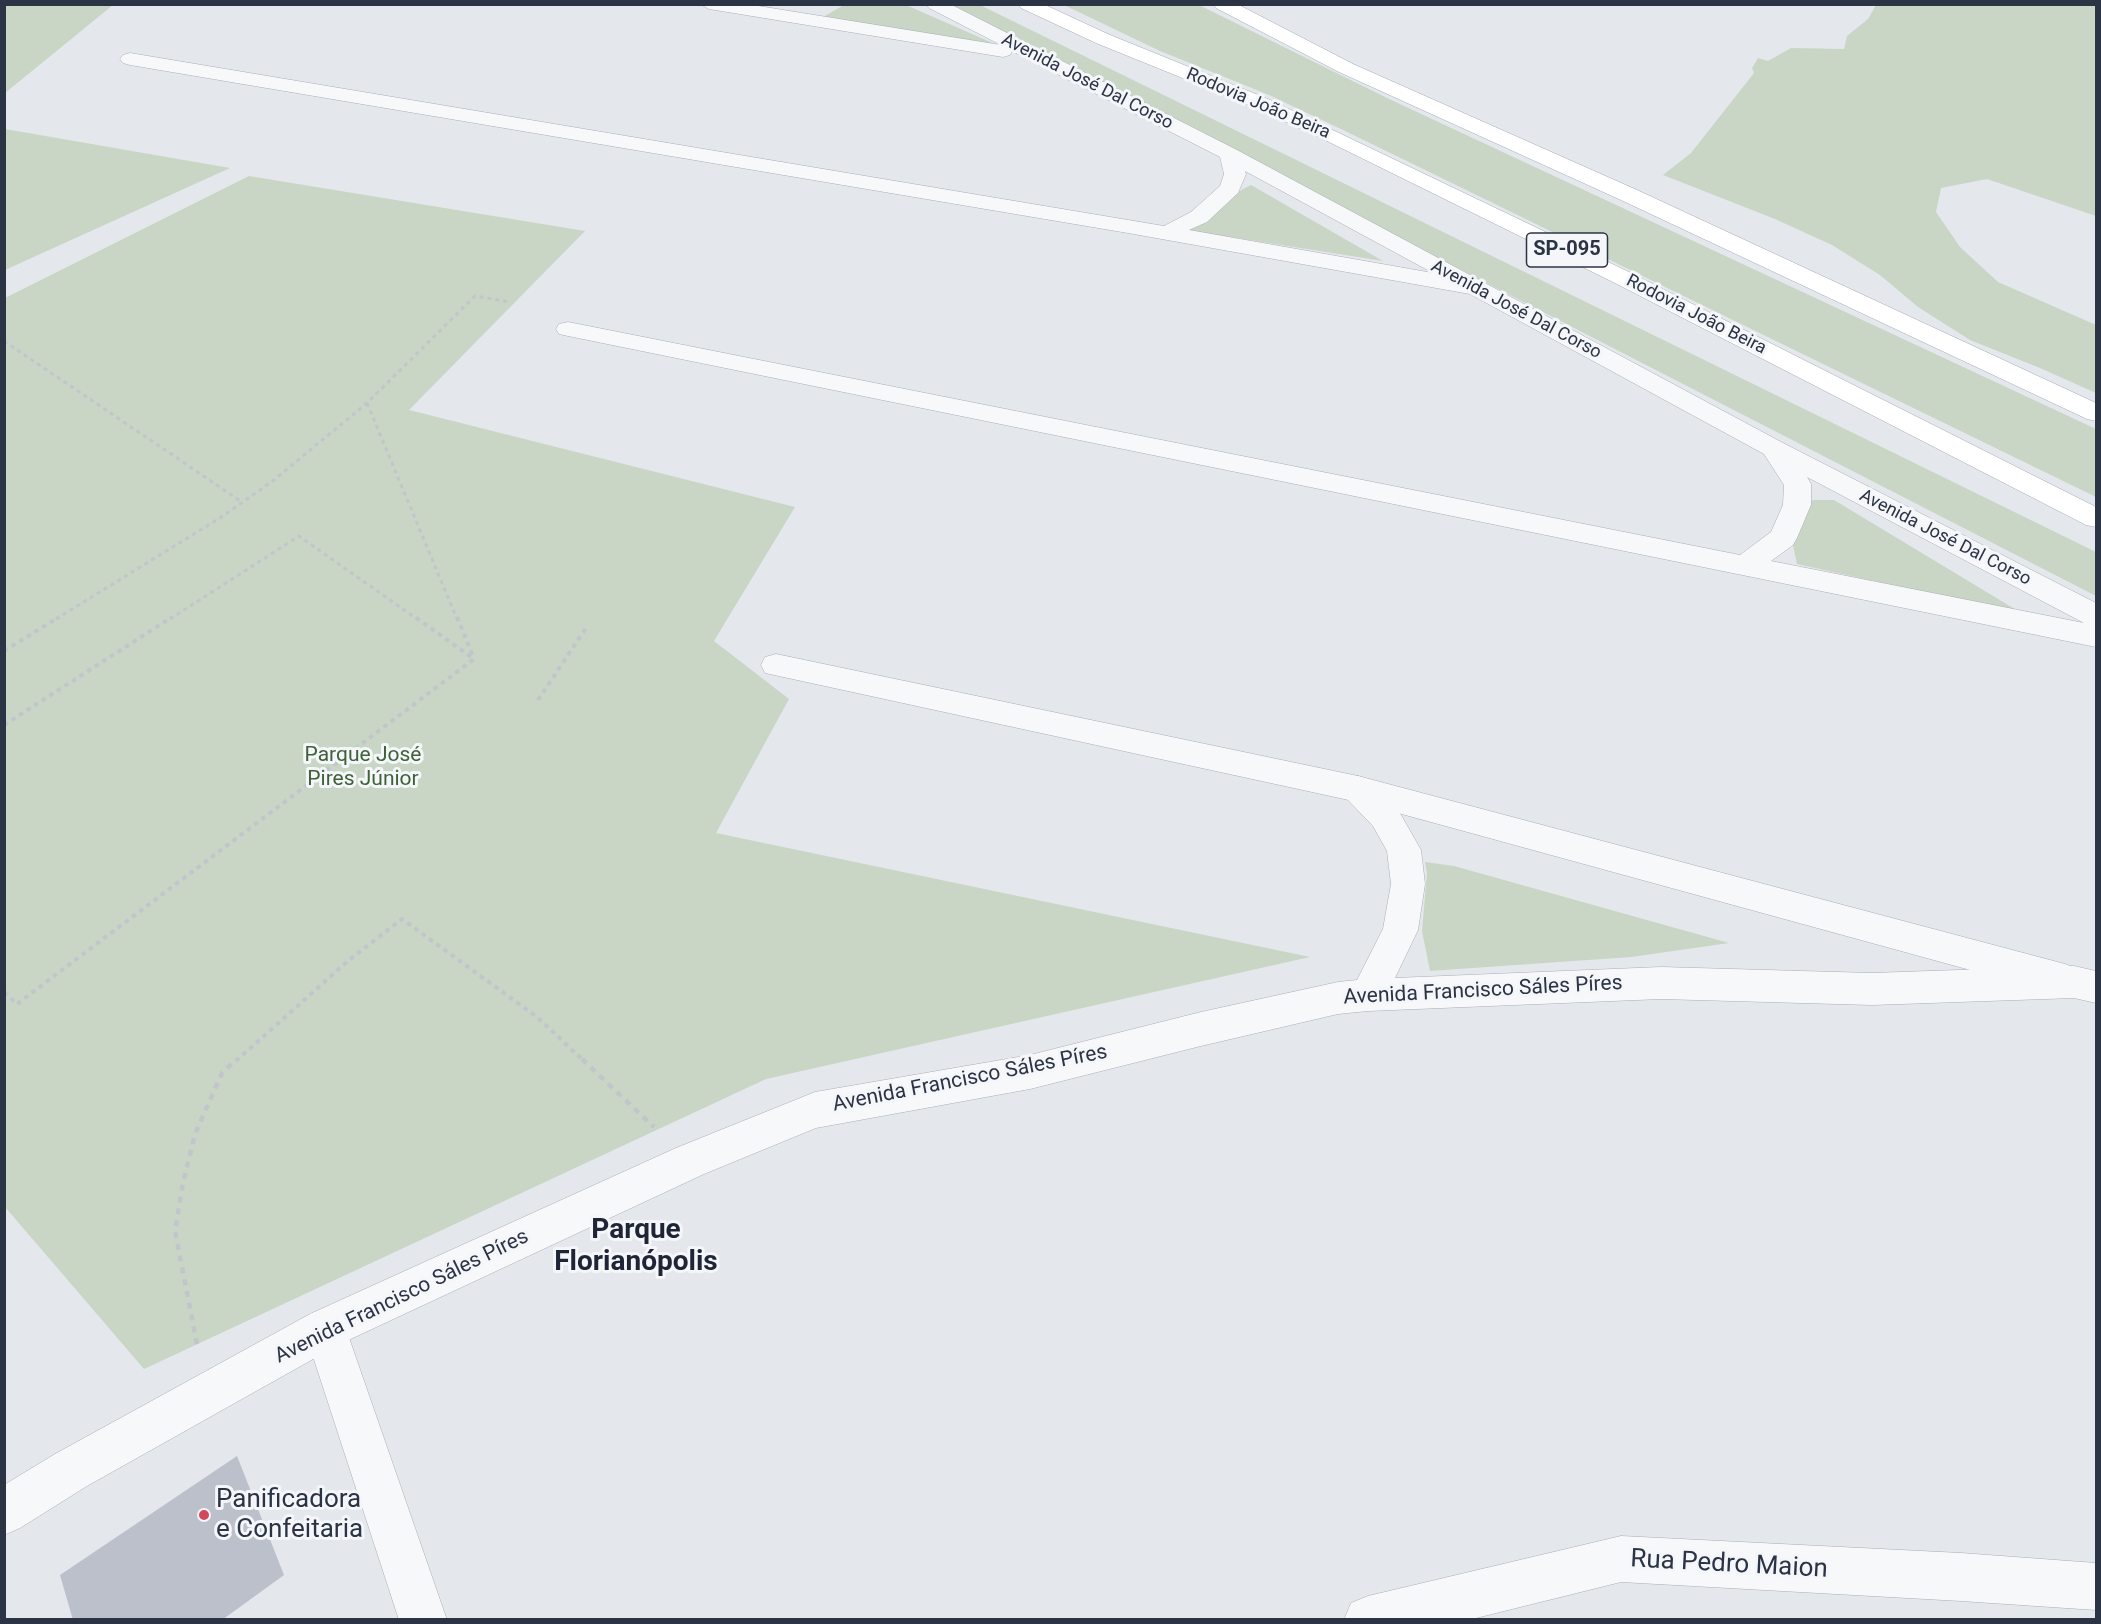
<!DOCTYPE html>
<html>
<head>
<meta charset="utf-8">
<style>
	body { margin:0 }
	#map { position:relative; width:2101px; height:1624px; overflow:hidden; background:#e4e7ec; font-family:Roboto,sans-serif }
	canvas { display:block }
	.frame { position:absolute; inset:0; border:6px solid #2b3445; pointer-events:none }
</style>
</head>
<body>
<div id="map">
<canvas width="2101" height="1624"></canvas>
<div class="frame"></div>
</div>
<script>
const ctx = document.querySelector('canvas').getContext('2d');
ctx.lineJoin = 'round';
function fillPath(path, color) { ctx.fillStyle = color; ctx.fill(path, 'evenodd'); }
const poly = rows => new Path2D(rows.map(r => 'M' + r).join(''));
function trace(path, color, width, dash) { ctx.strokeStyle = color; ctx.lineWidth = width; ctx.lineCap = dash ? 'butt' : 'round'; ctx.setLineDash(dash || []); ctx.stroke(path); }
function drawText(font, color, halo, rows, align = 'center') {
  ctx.font = font + ' Roboto,sans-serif'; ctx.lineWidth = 6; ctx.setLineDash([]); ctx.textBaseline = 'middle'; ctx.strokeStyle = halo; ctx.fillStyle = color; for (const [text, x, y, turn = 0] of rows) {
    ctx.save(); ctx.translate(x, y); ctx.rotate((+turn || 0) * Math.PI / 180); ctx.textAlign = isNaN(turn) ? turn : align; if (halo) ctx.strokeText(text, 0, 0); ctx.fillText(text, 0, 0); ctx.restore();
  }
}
const green = poly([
	[5,4,113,4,113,5,5,93],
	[844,5,906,5,1004,48,823,17],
	[945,5,980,5,2096,552,2096,596],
	[1064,5,1199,5,1387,98,2096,429,2096,497,1341,129,1269,95,1160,51],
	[1876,5,2096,5,2096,216,1987,179,1941,188,1936,212,1960,247,1998,282,2096,325,2096,393,2040,368,1970,340,1918,307,1880,275,1832,245,1775,219,1663,175,1691,153,1754,73,1752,68,1758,58,1768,61,1791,48,1844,49,1847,36,1868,19],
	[4,129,5,129,230,168,5,270],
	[249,176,585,231,409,410,795,507,714,641,789,699,716,833,1310,957,766,1079,144,1369,5,1207,5,298],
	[1251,185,1383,261,1186,230,1209,217,1241,190],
	[1813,500,1834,500,2023,614,1797,564,1792,541,1804,508],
	[1425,862,1454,866,1729,943,1631,957,1430,971,1422,931,1427,873]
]);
const building = poly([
	[237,1456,284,1575,222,1620,73,1620,60,1575]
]);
const pathFar2 = poly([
	[4,341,242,502],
	[367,403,457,619],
	[56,619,223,516,274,480,367,403,475,296,510,302],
	[170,619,299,536,417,619]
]);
const pathFar1 = poly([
	[457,617,474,659],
	[4,651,59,617],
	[538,700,586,628],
	[4,725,172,617],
	[4,992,17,1004,474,659,415,617],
	[236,1061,349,960,402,919,537,1017,584,1061]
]);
const path = poly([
	[582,1059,654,1127],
	[197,1344,175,1231,183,1183,195,1134,222,1073,237,1059]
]);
const minor = poly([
	[700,4,746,4,1001,45,929,8,926,4,950,4,1237,150,1783,443,2096,603,2096,647,568,336,559,334,556,329,559,324,568,322,1740,555,1771,532,1783,505,1784,485,1764,454,1470,294,1128,233,130,65,123,63,120,59,123,55,130,53,1164,226,1191,212,1220,186,1224,174,1220,157,1012,51,1010,55,1003,57,709,9,700,4],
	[1245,171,1433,273,1189,230,1207,222,1238,193,1246,174,1245,171],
	[1807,477,2084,623,1771,561,1793,545,1797,538,1811,505,1811,484,1807,477],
	[776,654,1358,776,2065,964,2078,969,2083,980,2078,991,2065,996,1358,802,765,673,761,665,765,657,776,654],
	[325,1308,340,1314,346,1329,447,1620,399,1620,304,1329,310,1314,325,1308],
	[1621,1536,1961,1553,2096,1563,2096,1610,1961,1601,1621,1582,1468,1620,1344,1620,1351,1603,1368,1596,1621,1536]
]);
const tertiary = poly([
	[1358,776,1370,780,1397,808,1421,850,1425,884,1418,930,1395,978,1661,967,1872,973,2074,966,2096,971,2096,1003,2074,998,1872,1005,1661,999,1368,1011,1338,1014,1201,1046,1030,1089,816,1128,704,1174,340,1344,87,1486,20,1528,4,1535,4,1485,55,1454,310,1314,676,1148,815,1092,1030,1055,1201,1012,1338,982,1357,980,1383,929,1391,884,1387,851,1373,826,1346,798,1342,789,1346,780,1358,776]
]);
const primary = poly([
	[1018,4,1043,4,1110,35,1268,99,1629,272,2096,507,2096,527,2086,525,1613,282,1325,140,1254,107,1096,43,1021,8,1018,4],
	[1213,4,1237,4,1353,64,1637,190,2096,403,2096,421,2087,419,1621,200,1339,72,1216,8,1213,4]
]);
const markers = [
	[204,1515,6,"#d1495b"]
];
const farStreetnames = [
	["Avenida José Dal Corso",1087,82,27],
	["Rodovia João Beira",1258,104,23],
	["Avenida José Dal Corso",1516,310,28],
	["Rodovia João Beira",1696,315,27],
	["Avenida José Dal Corso",1945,538,27]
];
const shields = [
	[1567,250,81]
];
const shieldNames = [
	["SP-095",1567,250]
];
const parkNames = [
	["Parque José",363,756],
	["Pires Júnior",363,780]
];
const streetNames = [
	["Avenida Francisco Sáles Píres",1483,991,-3],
	["Avenida Francisco Sáles Píres",970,1079,-11],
	["Avenida Francisco Sáles Píres",402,1297,-26]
];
const nearPoinames = [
	["Panificadora",216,1500],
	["e Confeitaria",216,1530]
];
const nearStreetnames = [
	["Rua Pedro Maion",1729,1565,3]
];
const nearQuarternames = [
	["Parque",636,1231],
	["Florianópolis",636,1263]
];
fillPath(green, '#c9d6c5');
fillPath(building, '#bbc0ca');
trace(minor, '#a9aeb7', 1);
trace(tertiary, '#a9aeb7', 1);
trace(primary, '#a3abb8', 1);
trace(pathFar2, '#c2c5cb', 3, [4, 4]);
trace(pathFar1, '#c2c5cb', 4, [4.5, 4.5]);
trace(path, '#c2c5cb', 4.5, [6, 6]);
fillPath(minor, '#f7f8fa');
fillPath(tertiary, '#f7f8fa');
fillPath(primary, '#fff');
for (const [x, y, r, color] of markers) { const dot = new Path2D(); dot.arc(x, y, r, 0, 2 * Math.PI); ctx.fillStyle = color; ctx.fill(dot); trace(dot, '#f4f6f9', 2); }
drawText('18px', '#2b3445', '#f4f6f9', farStreetnames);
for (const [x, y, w] of shields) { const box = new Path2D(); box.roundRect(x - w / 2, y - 17, w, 34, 4.5); ctx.fillStyle = '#f4f6f9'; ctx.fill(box); trace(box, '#2b3445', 1.5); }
drawText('bold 20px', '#2b3445', null, shieldNames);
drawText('21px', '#3f6138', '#f4f6f9', parkNames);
drawText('21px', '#2b3445', '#f4f6f9', streetNames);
drawText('26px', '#2b3445', '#f4f6f9', nearPoinames, 'left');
drawText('26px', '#2b3445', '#f4f6f9', nearStreetnames);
drawText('bold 28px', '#1d2536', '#f4f6f9', nearQuarternames);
</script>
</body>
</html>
